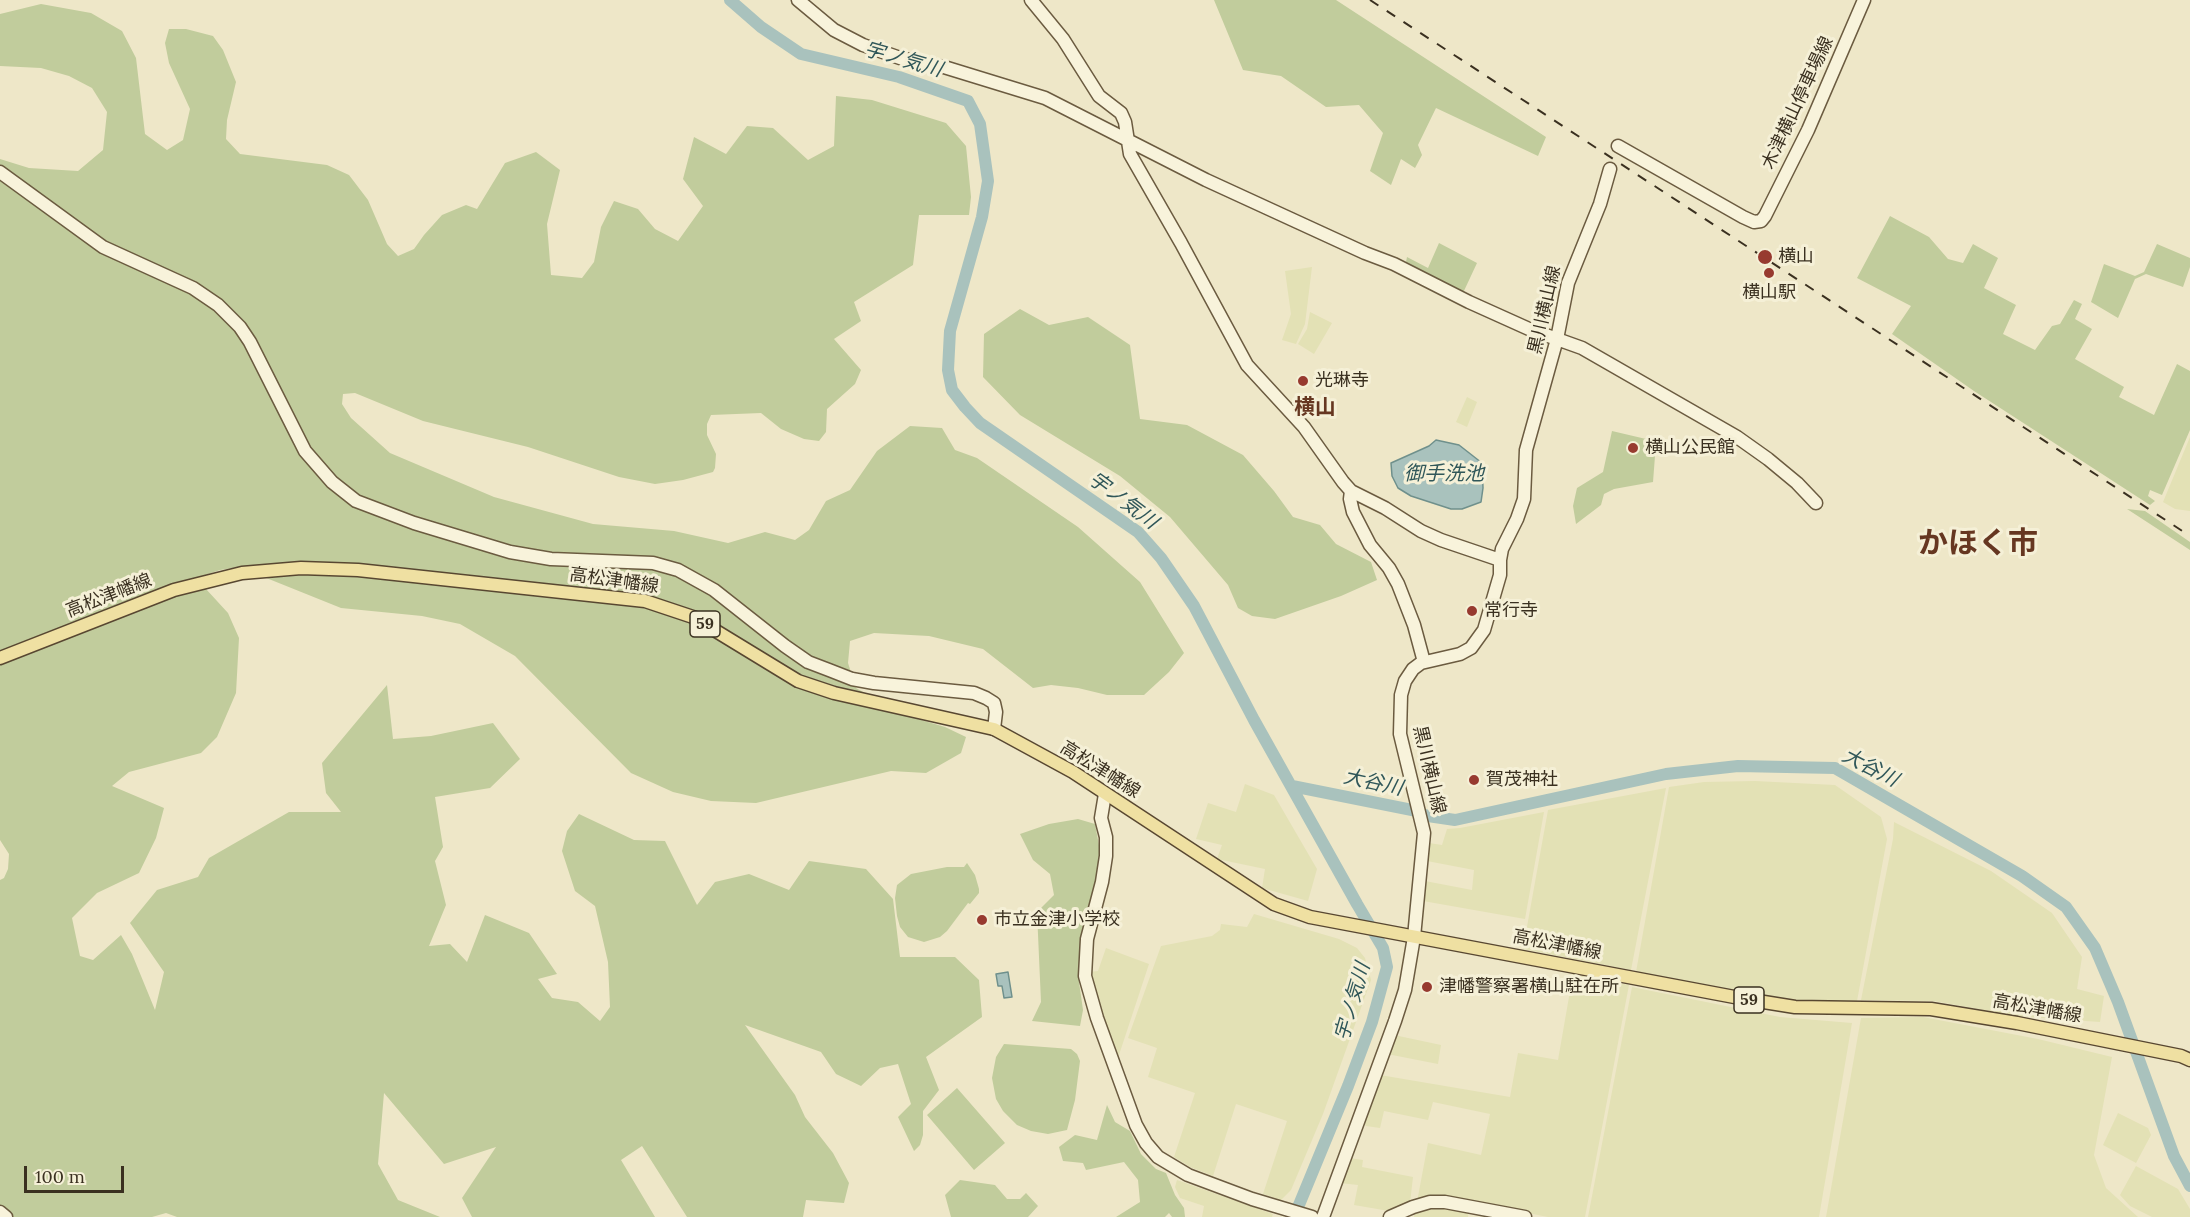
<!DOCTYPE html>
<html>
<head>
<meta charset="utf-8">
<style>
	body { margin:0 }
	#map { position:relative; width:2190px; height:1217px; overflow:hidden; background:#eee7c8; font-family:Lora,serif }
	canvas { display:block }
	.scale { position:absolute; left:24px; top:1166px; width:100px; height:27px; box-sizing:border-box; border:3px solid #3a3020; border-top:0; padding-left:8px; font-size:18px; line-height:21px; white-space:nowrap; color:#3a3020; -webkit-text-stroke:4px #f5f0d7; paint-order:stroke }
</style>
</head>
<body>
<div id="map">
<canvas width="2190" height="1217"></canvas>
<div class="scale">100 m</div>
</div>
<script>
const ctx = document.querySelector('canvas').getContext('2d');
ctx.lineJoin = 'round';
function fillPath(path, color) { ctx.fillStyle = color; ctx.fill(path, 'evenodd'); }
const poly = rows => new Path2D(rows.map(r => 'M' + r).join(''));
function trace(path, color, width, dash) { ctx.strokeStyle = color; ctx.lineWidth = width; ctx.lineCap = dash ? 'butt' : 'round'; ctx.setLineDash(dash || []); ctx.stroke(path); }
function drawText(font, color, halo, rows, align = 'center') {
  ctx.font = font + ' Lora,"Noto Sans JP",serif'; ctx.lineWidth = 6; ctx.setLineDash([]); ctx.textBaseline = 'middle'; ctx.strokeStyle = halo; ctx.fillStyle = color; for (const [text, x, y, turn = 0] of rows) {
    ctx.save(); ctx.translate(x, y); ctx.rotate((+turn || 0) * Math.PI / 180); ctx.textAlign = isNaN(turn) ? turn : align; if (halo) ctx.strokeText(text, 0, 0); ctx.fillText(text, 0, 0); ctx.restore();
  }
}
const farmland = poly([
	[1312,267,1305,324,1296,344,1282,340,1291,314,1285,271],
	[1310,312,1332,323,1314,354,1298,344,1307,329],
	[1467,397,1477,402,1467,427,1456,422],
	[2190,437,2190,511,2175,509,2163,502],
	[1755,781,1835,785,1881,817,1887,839,1857,1001,1793,1001,1636,972,1669,787,1704,782],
	[1245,784,1274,795,1317,869,1308,901,1262,888,1265,869,1217,859,1222,845,1196,839,1208,803,1236,812],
	[1666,788,1631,970,1523,949,1548,810],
	[1544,812,1525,919,1423,901,1425,881,1472,890,1474,870,1427,861,1429,843,1442,845,1447,829,1460,828],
	[1894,822,1991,871,2052,913,2082,957,2077,989,2104,996,2100,1022,2016,1016,1934,1001,1861,1000,1893,839],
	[1254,914,1339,939,1357,948,1365,958,1371,980,1323,1114,1291,1190,1281,1200,1263,1194,1287,1121,1236,1104,1213,1176,1190,1167,1174,1157,1195,1093,1148,1077,1157,1048,1128,1038,1161,946,1212,936,1220,930,1221,924,1247,927],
	[1106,948,1149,964,1117,1061,1097,1007,1089,972,1098,971],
	[1573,974,1629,985,1585,1217,1548,1217,1457,1199,1417,1202,1428,1143,1481,1155,1490,1114,1433,1102,1428,1120,1384,1111,1380,1128,1366,1126,1362,1121,1380,1075,1510,1097,1518,1053,1558,1060],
	[1632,987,1780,1017,1852,1023,1819,1217,1588,1217],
	[1923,1017,2038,1039,2112,1057,2094,1155,2106,1188,2138,1217,1826,1217,1861,1018],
	[1394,1035,1441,1045,1438,1064,1387,1054],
	[2118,1113,2148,1128,2151,1135,2136,1163,2103,1145],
	[1349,1158,1363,1160,1362,1167,1413,1177,1410,1203,1389,1211,1354,1205,1358,1185,1340,1183],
	[2136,1166,2178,1189,2190,1209,2190,1217,2152,1217,2130,1206,2120,1195],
	[1177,1180,1273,1214,1272,1217,1202,1217,1204,1206,1180,1198,1175,1187],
	[1444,1206,1469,1210,1468,1217,1414,1217,1415,1211]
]);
const green = poly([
	[1214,0,1336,0,1546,137,1538,156,1436,108,1418,145,1422,155,1415,168,1401,159,1391,185,1370,171,1383,133,1359,105,1326,107,1281,76,1243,70],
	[41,4,91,13,122,31,136,58,145,134,167,150,183,140,190,109,169,63,165,43,169,29,186,29,213,36,223,50,236,82,227,120,226,139,240,154,327,165,349,175,368,200,387,244,398,256,414,249,424,235,442,215,466,205,477,209,505,163,536,152,560,170,547,224,551,275,582,278,594,262,601,227,614,201,638,209,655,229,678,241,703,206,683,179,694,137,726,154,747,126,773,128,808,160,834,146,836,96,872,100,946,123,966,146,971,197,969,215,919,215,913,265,854,302,861,321,834,339,861,370,855,384,827,409,826,432,819,441,804,439,781,429,761,413,711,415,707,424,707,435,716,454,715,468,713,472,683,480,655,484,619,477,528,447,423,421,355,393,343,394,342,404,351,418,390,453,494,497,593,524,674,531,728,543,765,532,795,540,809,530,826,501,850,490,877,451,910,426,942,428,955,450,977,458,1078,527,1140,582,1184,653,1169,672,1144,695,1107,695,1078,688,1051,685,1033,688,983,649,929,636,874,633,850,641,848,663,856,688,904,715,945,727,966,737,961,753,926,773,891,771,756,803,711,801,673,792,631,773,515,656,460,624,422,616,341,608,239,567,220,570,205,575,206,589,228,613,239,638,236,693,217,737,201,753,129,772,112,786,164,808,156,838,139,873,97,893,72,918,80,956,93,960,121,935,132,954,155,1010,164,972,130,923,157,890,198,877,209,858,289,812,341,812,326,793,322,763,387,685,393,739,431,736,493,723,520,759,490,788,435,797,443,847,435,861,446,905,429,946,450,944,467,962,485,915,529,933,557,974,538,979,552,998,578,1002,600,1021,610,1007,608,962,595,906,575,891,562,851,567,831,579,814,634,840,665,841,697,905,715,882,749,874,789,890,809,861,866,869,893,899,900,957,955,957,979,980,982,1017,926,1057,939,1090,923,1111,923,1135,920,1145,914,1151,898,1117,911,1104,898,1064,880,1068,861,1086,836,1074,821,1052,745,1025,795,1095,805,1117,833,1153,849,1183,844,1203,806,1200,803,1217,687,1217,642,1146,621,1160,655,1217,472,1217,462,1198,496,1147,444,1164,384,1093,378,1164,398,1200,440,1217,177,1217,166,1213,152,1217,0,1217,0,880,4,878,8,869,9,854,0,840,0,159,29,168,78,171,103,150,107,112,92,88,69,76,41,68,0,66,0,14],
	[1890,216,1929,237,1948,259,1963,263,1973,244,1998,258,1984,288,2016,305,2003,334,2035,350,2052,326,2060,324,2074,300,2082,304,2075,319,2092,329,2075,359,2124,387,2119,397,2154,415,2177,364,2190,371,2190,430,2162,495,2150,490,2148,496,2155,501,2150,505,1974,391,1892,334,1911,306,1857,278],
	[1439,243,1477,263,1463,293,1405,267,1407,257,1428,268],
	[2157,244,2190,258,2190,267,2183,287,2146,274,2135,279,2118,318,2091,302,2104,264,2135,276,2144,272],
	[1020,309,1049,325,1088,317,1130,345,1140,419,1187,425,1243,455,1274,491,1293,517,1320,525,1336,544,1371,562,1377,580,1341,596,1275,619,1252,616,1238,608,1228,585,1170,517,1120,476,1020,415,983,377,984,334],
	[1612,431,1663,443,1655,456,1653,482,1614,489,1604,494,1601,505,1576,524,1573,506,1577,488,1603,472],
	[2127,509,2145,511,2190,542,2190,550],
	[1078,819,1095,824,1101,856,1081,945,1079,982,1083,1010,1080,1026,1032,1021,1041,1002,1037,912,1054,895,1050,874,1033,860,1020,834,1049,824],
	[967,863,975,875,979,889,979,893,970,904,968,903,947,931,940,937,924,942,908,937,900,927,897,916,895,898,897,885,911,874,947,867,964,867],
	[1004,1044,1071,1049,1077,1054,1080,1061,1075,1100,1067,1130,1048,1134,1031,1131,1017,1125,1003,1111,996,1099,992,1078,996,1057],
	[957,1088,1005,1143,974,1170,927,1115],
	[1107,1105,1115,1122,1130,1131,1141,1154,1156,1169,1166,1173,1175,1195,1184,1208,1185,1217,1172,1217,1169,1213,1165,1217,1116,1217,1140,1202,1138,1180,1124,1162,1086,1170,1083,1163,1063,1161,1059,1147,1075,1135,1097,1140],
	[960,1180,995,1185,1007,1199,1020,1199,1026,1193,1038,1206,1028,1217,951,1217,945,1195]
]);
const water = poly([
	[1436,440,1459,445,1482,463,1483,488,1481,502,1462,509,1451,509,1411,496,1398,488,1392,476,1391,463,1429,446,1436,440],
	[1008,972,1012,997,1004,998,1002,986,998,986,996,974,1008,972]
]);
const river = poly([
	[730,0,761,27,801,54,899,77,968,101,980,124,988,181,982,217,950,331,948,370,952,390,965,407,980,423,1138,532,1161,558,1194,606,1254,720,1357,904,1383,948,1387,967,1372,1022,1348,1086,1294,1217],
	[1292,786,1412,810,1428,816,1455,820,1666,774,1738,766,1835,768,2022,876,2066,907,2095,948,2118,1002,2174,1156,2190,1186]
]);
const secondary = poly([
	[798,0,834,30,863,45,900,58,944,67,1045,98,1206,180,1365,253,1394,264,1469,302,1529,329,1582,348,1737,437,1768,459,1797,483,1816,503],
	[1031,0,1063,39,1099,96,1121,113,1125,122,1130,154,1181,243,1247,365,1304,427,1343,482,1351,491,1385,508,1421,531,1441,540,1500,560],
	[1618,146,1743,217,1754,222,1761,221,1765,216,1808,130,1864,0],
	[0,172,103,247,193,288,218,305,240,327,250,342,305,451,332,482,356,501,414,523,510,552,551,559,653,563,678,570,714,590,785,646,808,662,829,670,852,679,874,683,974,693,986,698,994,703,996,712,994,729],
	[1351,491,1350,499,1353,512,1370,545,1389,568,1398,584,1414,625,1424,662],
	[1105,794,1101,818,1106,837,1106,856,1102,882,1087,939,1085,976,1097,1018,1136,1125,1146,1143,1158,1157,1188,1175,1252,1199,1312,1217],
	[0,1212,6,1217],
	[1323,1217,1395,1021,1405,990,1414,937,1424,833,1400,734,1401,695,1405,681,1413,669,1421,663,1460,654,1471,648,1484,630,1500,575,1500,560,1502,549,1517,519,1524,499,1526,450,1557,339,1568,283,1600,204,1610,169],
	[1390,1217,1413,1207,1430,1202,1445,1202,1525,1217]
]);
const primary = poly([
	[0,658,174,590,242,573,301,568,358,570,645,601,693,617,798,681,834,693,994,729,1073,772,1274,904,1310,917,1745,999,1795,1007,1931,1009,2017,1023,2181,1056,2190,1060]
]);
const rail = poly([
	[1370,0,2190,536]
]);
const markers = [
	[1765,257,8,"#973a2f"],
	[1769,273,6,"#973a2f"],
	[1303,381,6,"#973a2f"],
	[1633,448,6,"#973a2f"],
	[1472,611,6,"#973a2f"],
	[1474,780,6,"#973a2f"],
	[982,920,6,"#973a2f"],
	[1427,987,6,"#973a2f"]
];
const shields = [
	[705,624,30],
	[1749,1000,30]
];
const shieldNames = [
	["59",705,624],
	["59",1749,1000]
];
const streetNames = [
	["木津横山停車場線",1798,103,-65],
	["黒川横山線",1545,310,-77],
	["高松津幡線",614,581,8],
	["高松津幡線",109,596,-21],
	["高松津幡線",1100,770,32],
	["黒川横山線",1429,770,77],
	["高松津幡線",1557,945,11],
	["高松津幡線",2037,1009,10]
];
const poiNames = [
	["横山",1778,257],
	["横山駅",1769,293,"center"],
	["光琳寺",1315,381],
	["横山公民館",1645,448],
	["常行寺",1484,611],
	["賀茂神社",1486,780],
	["市立金津小学校",994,920],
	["津幡警察署横山駐在所",1439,987]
];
const waterNames = [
	["宇ノ気川",903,60,16],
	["御手洗池",1444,474],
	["宇ノ気川",1123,501,37],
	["大谷川",1870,768,27],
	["大谷川",1373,783,12],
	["宇ノ気川",1353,1002,-74]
];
const quarterNames = [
	["横山",1315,408]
];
const townNames = [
	["かほく市",1978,544]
];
fillPath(farmland, '#e3e1b5');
fillPath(green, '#c1cc9c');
fillPath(water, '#a9c2bd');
trace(water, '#6f908c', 1.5);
trace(river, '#a9c2bd', 12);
trace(secondary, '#6b5b40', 15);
trace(primary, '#584731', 15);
trace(secondary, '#f8f3db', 12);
trace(primary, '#efe0a2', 12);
trace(rail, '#3a3020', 2, [10, 10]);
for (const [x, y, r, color] of markers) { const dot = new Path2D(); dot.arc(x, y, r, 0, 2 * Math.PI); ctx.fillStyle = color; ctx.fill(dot); trace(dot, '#f5f0d7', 2); }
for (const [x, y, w] of shields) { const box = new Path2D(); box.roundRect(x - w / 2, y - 13, w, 26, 4.5); ctx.fillStyle = '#f5f0d7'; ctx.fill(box); trace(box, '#3a3020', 1.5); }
drawText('bold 16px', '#3a3020', null, shieldNames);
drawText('18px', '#3a3020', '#f5f0d7', streetNames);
drawText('18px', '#3a3020', '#f5f0d7', poiNames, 'left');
drawText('italic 20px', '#305759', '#f5f0d7', waterNames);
drawText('bold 21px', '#663721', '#f5f0d7', quarterNames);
drawText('bold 30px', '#663721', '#f5f0d7', townNames);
</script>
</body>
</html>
